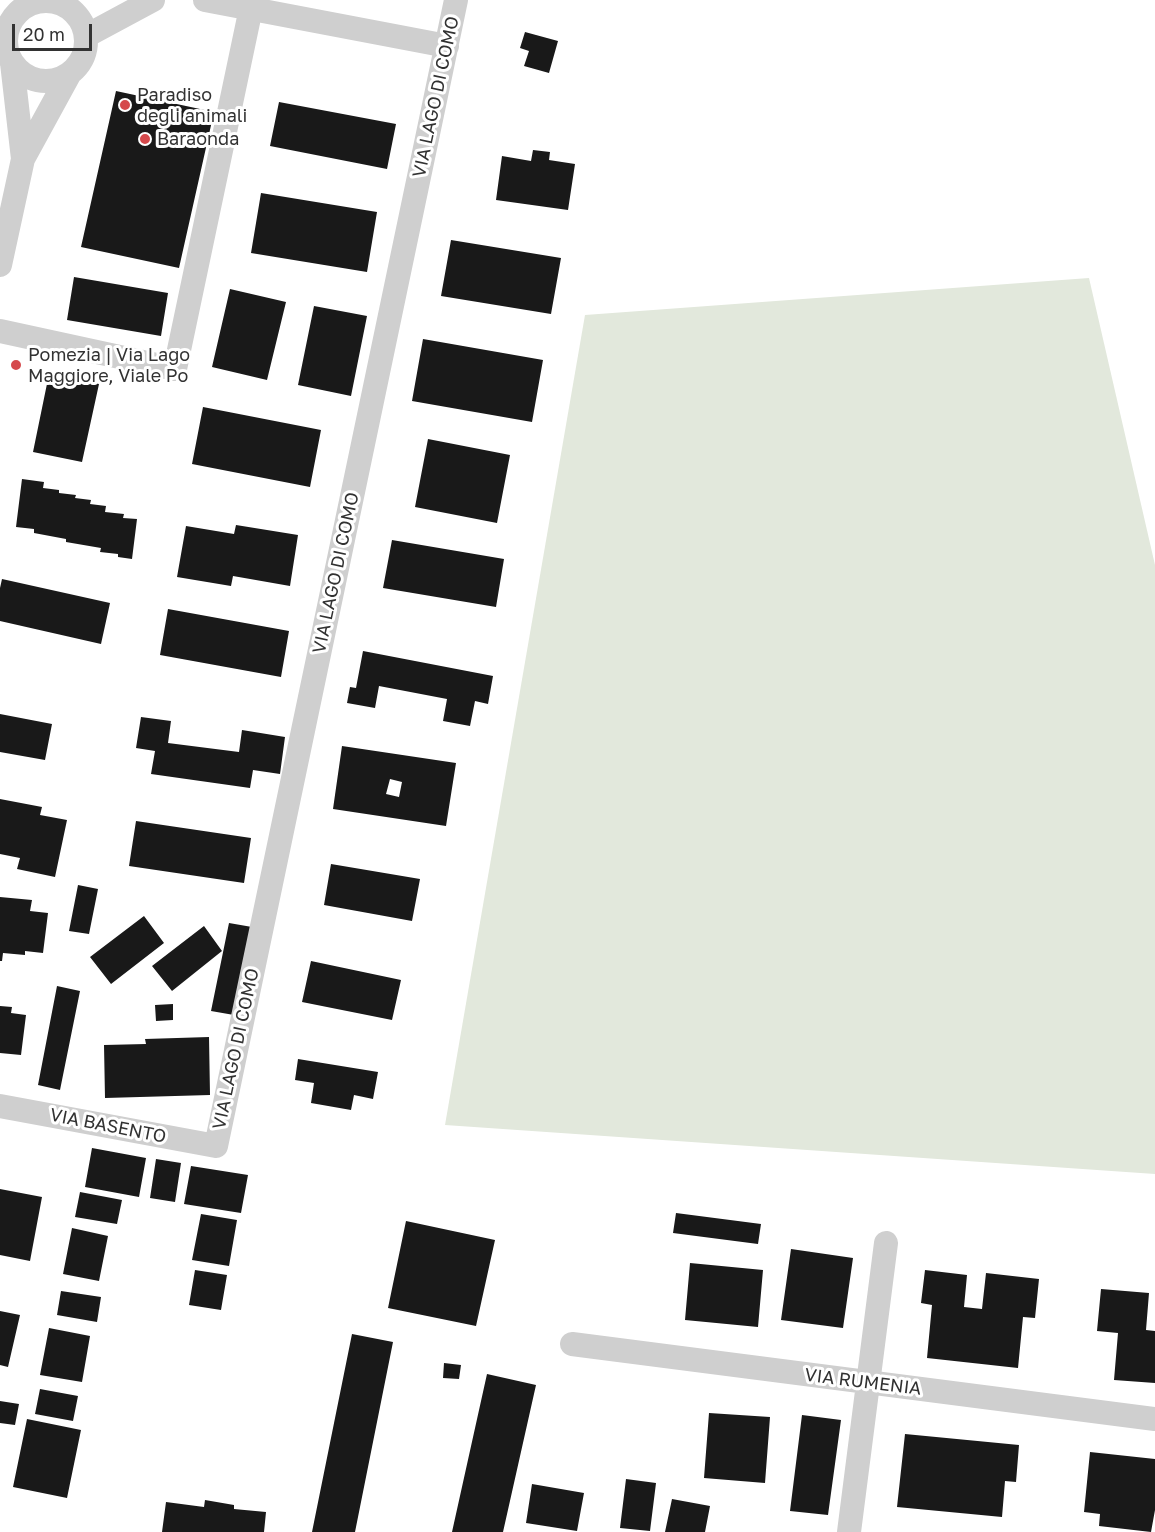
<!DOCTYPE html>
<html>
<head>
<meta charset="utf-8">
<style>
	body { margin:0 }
	#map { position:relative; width:1155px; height:1532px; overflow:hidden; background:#fff; font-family:"Golos Text",sans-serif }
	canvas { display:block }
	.scale { position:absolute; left:12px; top:24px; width:80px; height:27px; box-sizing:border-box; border:3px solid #323232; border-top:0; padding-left:8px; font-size:18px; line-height:21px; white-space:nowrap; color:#323232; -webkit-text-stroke:4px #fff; paint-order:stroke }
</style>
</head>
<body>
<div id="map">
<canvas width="1155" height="1532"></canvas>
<div class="scale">20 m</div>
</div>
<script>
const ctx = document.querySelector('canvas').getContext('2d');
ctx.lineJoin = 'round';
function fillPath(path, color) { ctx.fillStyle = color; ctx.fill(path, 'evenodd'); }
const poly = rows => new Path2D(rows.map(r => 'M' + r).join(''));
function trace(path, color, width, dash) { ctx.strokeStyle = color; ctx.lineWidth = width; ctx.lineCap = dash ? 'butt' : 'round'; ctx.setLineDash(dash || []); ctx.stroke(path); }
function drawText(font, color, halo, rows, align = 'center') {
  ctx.font = font + ' "Golos Text",sans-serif'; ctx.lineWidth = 6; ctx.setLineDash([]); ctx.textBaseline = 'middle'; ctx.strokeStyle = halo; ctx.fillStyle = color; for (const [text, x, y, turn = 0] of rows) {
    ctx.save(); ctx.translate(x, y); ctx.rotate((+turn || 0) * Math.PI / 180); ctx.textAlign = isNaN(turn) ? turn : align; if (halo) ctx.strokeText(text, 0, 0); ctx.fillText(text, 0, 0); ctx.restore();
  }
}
const green = poly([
	[1089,278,1155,565,1155,1174,445,1125,585,315]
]);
const building = poly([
	[525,32,558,41,549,73,524,66,529,51,520,48],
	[116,91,214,112,179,268,81,247],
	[279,102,396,124,387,169,270,146],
	[533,150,550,152,549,160,575,164,568,210,496,200,502,156,531,161],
	[261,193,377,212,367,272,251,253],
	[451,240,561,258,551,314,441,296],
	[74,277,168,293,161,336,67,320],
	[230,289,286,302,267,380,212,367],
	[314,306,367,316,351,396,298,385],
	[423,339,543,360,532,422,412,401],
	[49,374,99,384,82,462,33,452],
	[203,407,321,430,310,487,192,464],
	[428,439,510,455,497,523,415,507],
	[22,479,44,482,43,488,59,490,59,493,76,495,75,498,91,500,90,504,106,506,105,512,124,514,123,518,137,519,132,559,118,557,118,554,100,552,101,548,66,542,66,539,34,533,34,529,16,527],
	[236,525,298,535,290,586,233,576,231,586,177,577,186,526,234,534],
	[392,540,504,559,496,607,383,588],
	[2,579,110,603,101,644,0,621,0,588],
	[168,609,289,631,281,677,160,655],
	[363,651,493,676,488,704,475,701,470,726,443,721,447,699,379,686,375,708,347,703,350,687,356,688],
	[0,714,52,724,45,760,0,752],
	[141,717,171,721,168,743,239,752,242,730,285,737,280,774,253,770,250,788,151,774,155,751,136,748],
	[342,746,456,763,446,826,333,809],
	[390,779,402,782,399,797,386,794],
	[0,799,42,807,40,815,67,820,55,877,17,869,20,858,0,854],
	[136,821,251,838,244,883,129,866],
	[331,864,420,879,412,921,324,905],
	[78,885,98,889,89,934,69,931],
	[0,897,32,900,30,911,48,913,43,953,25,951,25,955,3,953,2,961,0,961],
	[144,916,164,943,111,984,90,957],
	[229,923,252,927,234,1015,211,1011],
	[204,926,222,951,172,991,152,966],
	[311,961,401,980,392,1020,302,1002],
	[57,986,80,991,60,1090,38,1085],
	[173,1004,173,1020,156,1021,155,1005],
	[0,1006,12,1007,11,1013,26,1015,21,1055,0,1053],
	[209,1037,210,1095,105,1098,104,1045,146,1044,145,1039],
	[298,1059,378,1072,373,1099,354,1095,351,1110,311,1103,314,1083,295,1080],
	[92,1148,146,1158,139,1197,85,1187],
	[156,1159,181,1163,175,1202,150,1198],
	[191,1166,248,1175,241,1213,184,1204],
	[0,1189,42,1197,30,1261,0,1255],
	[80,1192,122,1200,117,1224,75,1217],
	[676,1213,761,1224,758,1244,673,1233],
	[201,1214,237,1220,229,1266,192,1260],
	[406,1221,495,1240,476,1326,388,1308],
	[72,1228,108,1236,99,1281,63,1274],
	[791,1249,853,1258,843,1328,781,1320],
	[690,1263,763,1270,758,1327,685,1320],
	[195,1270,227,1275,221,1310,189,1305],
	[925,1270,967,1275,964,1307,982,1309,986,1273,1039,1279,1035,1318,1023,1317,1018,1368,927,1358,932,1305,921,1303],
	[1101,1289,1149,1293,1146,1330,1155,1331,1155,1383,1114,1380,1118,1333,1097,1331],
	[61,1291,101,1297,97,1322,57,1315],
	[0,1311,20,1315,8,1367,0,1365],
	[49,1328,90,1336,82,1382,40,1375],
	[352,1334,393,1342,355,1532,312,1532],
	[444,1363,461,1365,459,1379,443,1378],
	[487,1374,536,1385,503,1532,452,1532],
	[40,1389,78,1396,73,1421,35,1414],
	[0,1401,19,1404,15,1425,0,1423],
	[709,1413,770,1417,765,1483,704,1478],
	[802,1415,841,1420,828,1515,790,1511],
	[27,1419,81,1430,67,1498,13,1487],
	[905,1434,1019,1445,1016,1482,1005,1481,1002,1517,897,1507],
	[1090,1452,1155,1459,1155,1510,1151,1532,1099,1526,1100,1514,1084,1512],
	[626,1479,656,1483,650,1531,620,1528],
	[532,1484,584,1493,577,1531,526,1523],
	[672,1499,710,1506,705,1532,665,1532],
	[205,1500,234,1505,234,1509,266,1512,264,1532,162,1532,166,1502,204,1507]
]);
const street = poly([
	[205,0,447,46],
	'6 41a40 40 0 1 1 80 0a40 40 0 1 1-80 0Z',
	[86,36,153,0],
	[12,63,23,159],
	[0,265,23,159,70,73],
	[0,331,175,369,251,8],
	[0,1106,216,1146,456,0],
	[572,1344,1155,1419],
	[849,1532,886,1243]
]);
const markers = [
	[125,105,6,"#d5494c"],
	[145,139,6,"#d5494c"],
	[16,365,6,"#d5494c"]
];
const poiNames = [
	["Paradiso",137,95],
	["degli animali",137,116],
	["Baraonda",157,139],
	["Pomezia | Via Lago",28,355],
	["Maggiore, Viale Po",28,376]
];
const streetNames = [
	["VIA LAGO DI COMO",436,97,-78],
	["VIA LAGO DI COMO",336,573,-78],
	["VIA LAGO DI COMO",236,1049,-78],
	["VIA BASENTO",108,1126,11],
	["VIA RUMENIA",863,1382,7]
];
fillPath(green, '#e2e8dc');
fillPath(building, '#191919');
trace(street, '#cfcfcf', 24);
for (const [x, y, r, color] of markers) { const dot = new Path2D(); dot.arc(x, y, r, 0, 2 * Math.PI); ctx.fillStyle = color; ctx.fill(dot); trace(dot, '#fff', 2); }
drawText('18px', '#323232', '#fff', poiNames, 'left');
drawText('18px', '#323232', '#fff', streetNames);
</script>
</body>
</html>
